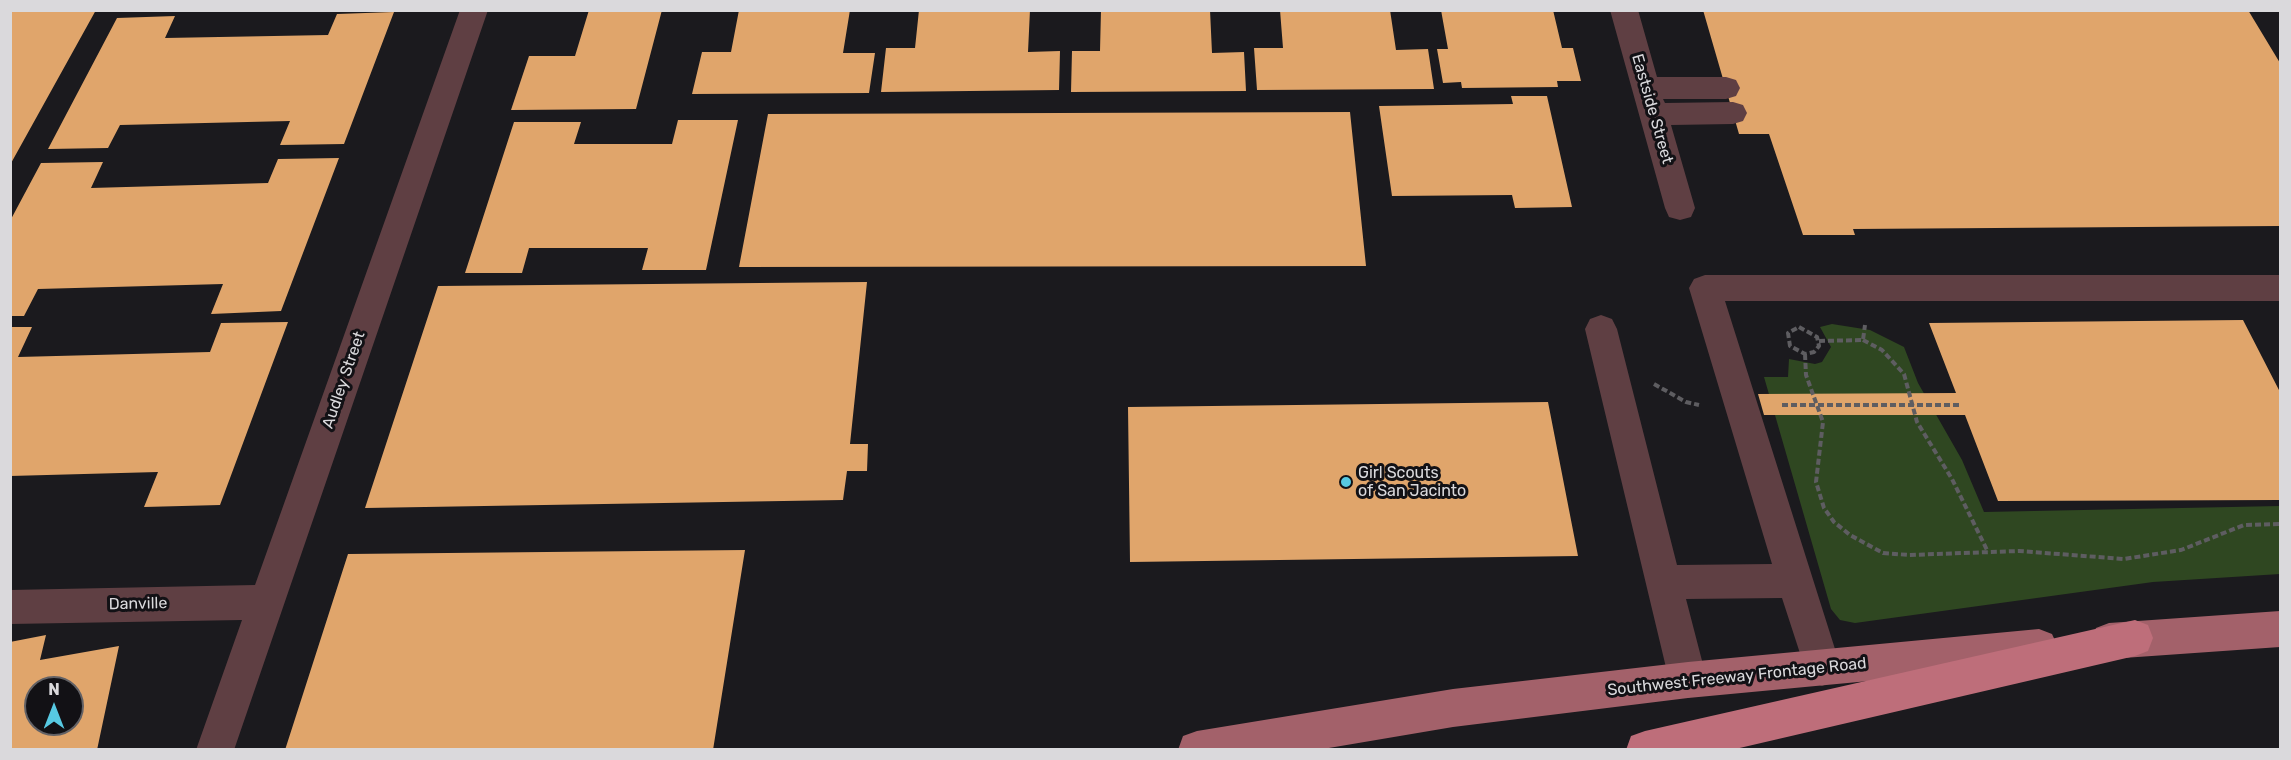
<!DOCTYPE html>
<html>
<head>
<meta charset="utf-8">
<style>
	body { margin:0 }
	#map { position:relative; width:2291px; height:760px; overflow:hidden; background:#1b1a1e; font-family:Rubik,sans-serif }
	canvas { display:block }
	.frame { position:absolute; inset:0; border:12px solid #dad9dc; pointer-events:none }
	.north { position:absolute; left:24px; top:676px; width:60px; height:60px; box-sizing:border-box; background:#121115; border:2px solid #626165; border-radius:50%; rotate:0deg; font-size:16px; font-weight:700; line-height:24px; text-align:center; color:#dad9dc }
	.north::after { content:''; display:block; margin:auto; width:21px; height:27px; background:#57c9e2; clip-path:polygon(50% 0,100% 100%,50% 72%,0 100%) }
</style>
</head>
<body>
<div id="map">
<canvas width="2291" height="760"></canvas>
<div class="frame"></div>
<div class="north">N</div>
</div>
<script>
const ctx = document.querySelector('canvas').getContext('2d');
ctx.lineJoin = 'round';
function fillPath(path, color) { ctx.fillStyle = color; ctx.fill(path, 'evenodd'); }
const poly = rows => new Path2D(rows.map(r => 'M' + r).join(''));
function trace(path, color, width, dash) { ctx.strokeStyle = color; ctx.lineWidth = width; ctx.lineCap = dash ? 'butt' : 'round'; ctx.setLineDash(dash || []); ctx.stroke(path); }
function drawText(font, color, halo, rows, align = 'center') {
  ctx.font = font + ' Rubik,sans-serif'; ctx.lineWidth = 6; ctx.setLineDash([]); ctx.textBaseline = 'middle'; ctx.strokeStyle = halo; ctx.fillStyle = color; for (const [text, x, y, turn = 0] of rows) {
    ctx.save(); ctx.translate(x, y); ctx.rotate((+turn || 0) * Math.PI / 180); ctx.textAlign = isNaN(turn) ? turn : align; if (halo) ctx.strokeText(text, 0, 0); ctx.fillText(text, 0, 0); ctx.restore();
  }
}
const green = poly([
	[1832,324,1870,330,1904,347,1918,383,1962,460,1984,512,2280,506,2280,574,2153,582,1855,623,1840,620,1831,609,1764,377,1788,377,1789,359,1815,364,1822,362,1831,347,1820,327]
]);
const building = poly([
	[10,10,96,10,10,165],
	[589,10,662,10,636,109,511,110,529,56,575,56],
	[739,10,850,10,843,53,875,53,869,93,692,94,702,52,731,52],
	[919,10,1030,10,1028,52,1060,51,1059,90,881,92,886,48,915,48],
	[1101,10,1210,10,1212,53,1244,52,1246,91,1071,92,1072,51,1100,51],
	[1280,10,1390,10,1396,50,1428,49,1434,89,1257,90,1254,48,1283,48],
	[1441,10,1553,10,1562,48,1573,48,1581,81,1557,81,1558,87,1462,88,1461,82,1443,83,1437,49,1448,49],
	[1703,10,2248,10,2280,63,2280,226,1853,229,1855,235,1803,235,1769,134,1739,134],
	[394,12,344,144,280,145,290,121,120,125,108,148,48,149,117,18,175,16,165,38,328,35,337,14],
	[1511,96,1547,96,1572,207,1515,208,1512,195,1392,196,1379,106,1513,104],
	[1350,112,1366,266,739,267,768,114],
	[678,120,738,120,706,270,642,270,648,248,529,248,522,273,465,273,514,122,581,122,574,144,672,144],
	[339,158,281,311,211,314,223,284,38,289,24,316,10,316,10,221,41,163,103,162,91,188,268,183,278,159],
	[867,282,850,444,868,444,867,471,847,471,843,500,365,508,438,286],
	[2243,320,2280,392,2280,500,1998,501,1965,415,1764,415,1758,394,1956,393,1929,323],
	[288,322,220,505,144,507,158,472,10,476,10,327,32,327,18,357,210,352,221,323],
	[1548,402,1578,556,1130,562,1128,407],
	[745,550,713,750,285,750,348,554],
	[46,635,40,660,119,646,97,750,10,750,10,642],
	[36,688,72,688,72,724,36,724]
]);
const path = poly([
	[1799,327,1817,337,1819,346,1814,352,1805,354,1790,346,1788,333,1799,327],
	[1863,340,1882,350,1904,374,1917,422,1952,479,1988,552],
	[1819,341,1863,340,1865,325],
	[1805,354,1806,375,1823,422,1816,482,1824,508,1834,522,1850,535,1883,553,1909,555,2019,551,2124,559,2181,550,2244,525,2280,524],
	[1654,384,1686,402,1699,405],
	[1782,405,1961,405]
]);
const minor = poly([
	[460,10,488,10,234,750,196,750,242,620,10,624,10,590,255,585,460,10],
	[1610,10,1638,10,1657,77,1726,77,1736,80,1740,88,1736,96,1726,99,1663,99,1665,103,1733,102,1743,105,1747,113,1743,121,1733,124,1671,125,1695,208,1691,217,1680,220,1669,217,1665,208,1610,10],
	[1705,275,2280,275,2280,301,1725,301,1841,668,1835,681,1822,686,1809,681,1782,598,1686,599,1707,680,1701,693,1688,698,1675,693,1669,680,1585,329,1590,319,1601,315,1612,319,1617,329,1677,565,1772,564,1689,288,1694,279,1705,275]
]);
const major = poly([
	[2280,611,2280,647,2109,659,2096,654,2091,641,2096,628,2109,623,2280,611],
	[2039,629,2052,634,2058,647,2052,660,2039,665,1688,698,1453,727,1317,750,1178,750,1183,736,1197,731,1453,689,1688,662,2039,629]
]);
const highway = poly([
	[2135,620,2148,625,2153,638,2148,651,2135,656,1731,750,1626,750,1631,736,1645,731,2135,620]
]);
const markers = [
	[1346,482,6,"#57c9e2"]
];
const streetNames = [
	["Eastside Street",1652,109,74],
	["Audley Street",344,380,-71],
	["Danville",138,604,-1],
	["Southwest Freeway Frontage Road",1737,677,-6]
];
const poiNames = [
	["Girl Scouts",1358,473],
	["of San Jacinto",1358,491]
];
fillPath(green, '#2f4721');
fillPath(building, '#e0a56b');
trace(path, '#5e5d61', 4, [6, 3]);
fillPath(minor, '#5f3f43');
fillPath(major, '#a3616a');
fillPath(highway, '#be6e7a');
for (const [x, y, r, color] of markers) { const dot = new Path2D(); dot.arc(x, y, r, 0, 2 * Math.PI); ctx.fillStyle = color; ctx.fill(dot); trace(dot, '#121115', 2); }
drawText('16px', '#dad9dc', '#121115', streetNames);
drawText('16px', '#dad9dc', '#121115', poiNames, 'left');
</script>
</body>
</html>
